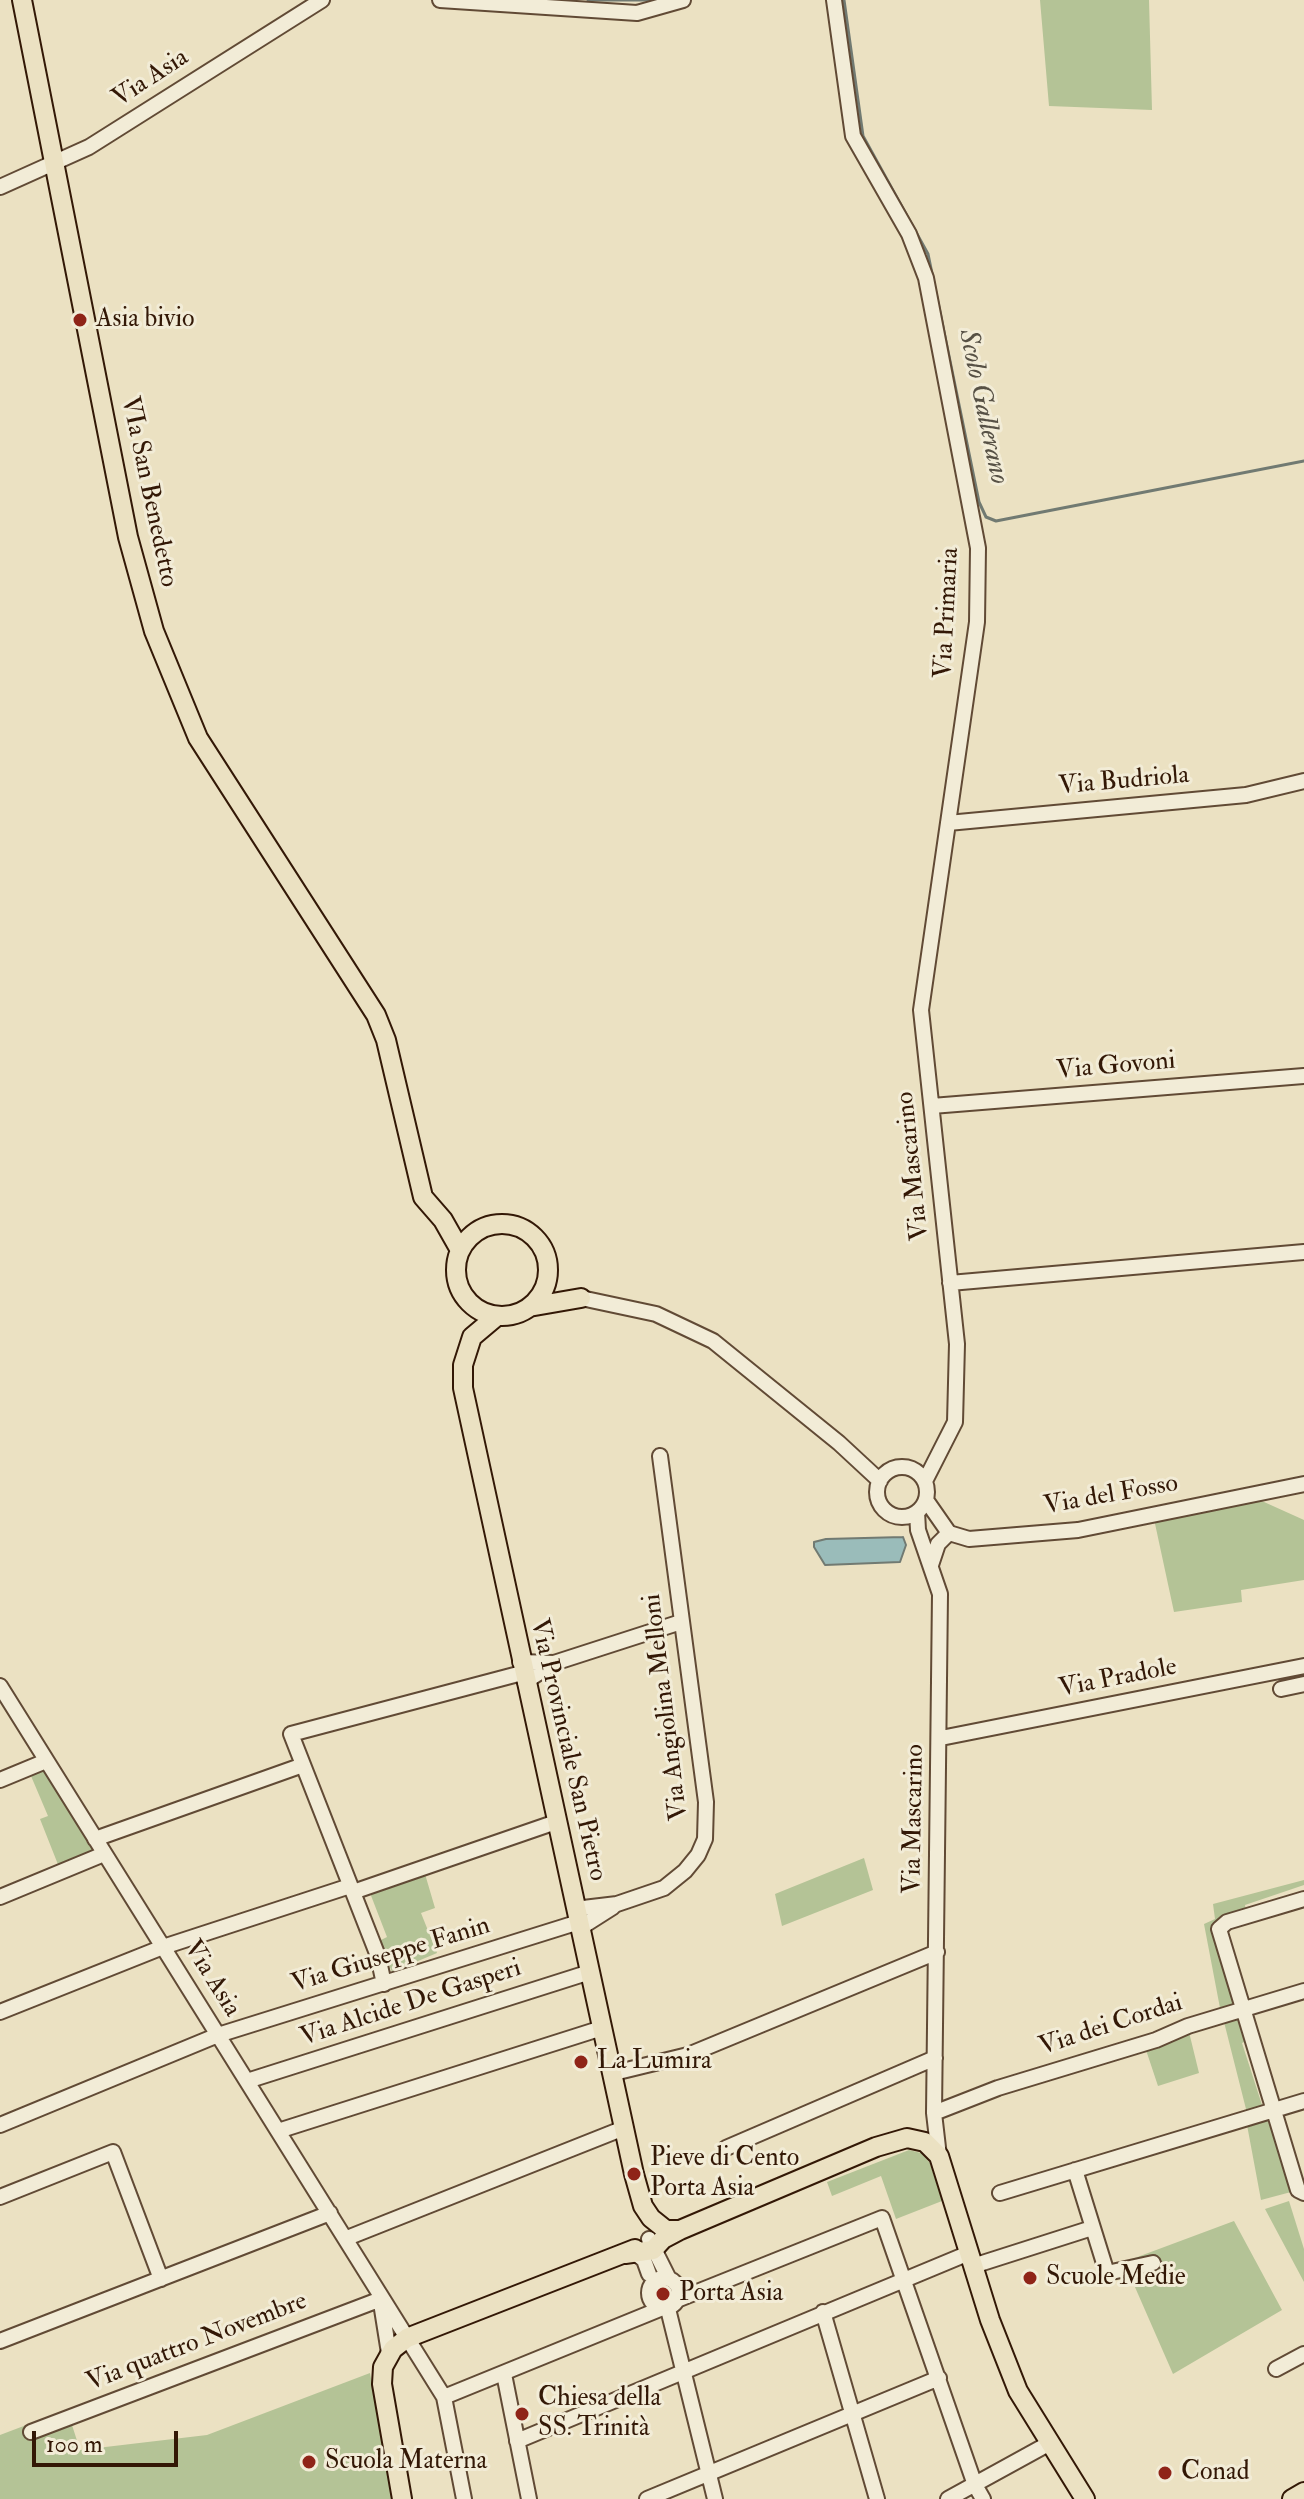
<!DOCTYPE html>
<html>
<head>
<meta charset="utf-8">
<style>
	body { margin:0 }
	#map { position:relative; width:1304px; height:2499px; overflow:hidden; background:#ebe1c2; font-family:"IM FELL Double Pica",serif }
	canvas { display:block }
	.scale { position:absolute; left:32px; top:2431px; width:146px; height:36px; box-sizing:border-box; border:4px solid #331806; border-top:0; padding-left:10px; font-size:24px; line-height:28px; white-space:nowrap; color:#331806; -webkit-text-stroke:6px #f2ecd7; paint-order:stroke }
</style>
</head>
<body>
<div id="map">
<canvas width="1304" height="2499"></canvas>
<div class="scale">100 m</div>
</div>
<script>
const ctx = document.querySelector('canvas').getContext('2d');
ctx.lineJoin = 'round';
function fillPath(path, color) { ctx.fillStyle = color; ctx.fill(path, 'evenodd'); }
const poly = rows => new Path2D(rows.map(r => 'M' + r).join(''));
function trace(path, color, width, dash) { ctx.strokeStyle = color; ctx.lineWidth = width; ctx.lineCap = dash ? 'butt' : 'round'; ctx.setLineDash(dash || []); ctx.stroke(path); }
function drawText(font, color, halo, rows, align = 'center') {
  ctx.font = font + ' "IM FELL Double Pica",serif'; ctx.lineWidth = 6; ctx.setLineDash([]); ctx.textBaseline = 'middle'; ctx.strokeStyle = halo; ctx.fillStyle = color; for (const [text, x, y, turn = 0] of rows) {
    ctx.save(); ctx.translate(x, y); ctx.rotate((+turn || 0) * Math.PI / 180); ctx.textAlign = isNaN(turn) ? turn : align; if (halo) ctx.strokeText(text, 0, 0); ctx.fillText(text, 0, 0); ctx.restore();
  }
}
const green = poly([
	[1040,0,1149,0,1152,110,1049,106],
	[1253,1497,1304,1520,1304,1580,1241,1590,1242,1602,1174,1612,1154,1519],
	[44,1771,94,1852,59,1867,40,1819,48,1816,31,1776],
	[864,1858,873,1890,782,1926,775,1894],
	[425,1874,435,1908,421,1913,437,1953,392,1972,379,1941,387,1937,370,1893],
	[1304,1880,1304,1885,1245,1905,1246,1911,1223,1920,1237,2004,1220,2008,1204,1924,1215,1919,1213,1904],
	[1242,2017,1249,2040,1242,2043,1263,2108,1247,2113,1224,2022],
	[1189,2032,1199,2073,1158,2086,1146,2050],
	[1268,2118,1291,2192,1261,2200,1247,2125],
	[909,2150,921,2153,930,2163,942,2201,896,2219,881,2176,832,2196,827,2182],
	[1289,2201,1304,2249,1304,2282,1265,2209],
	[1234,2221,1282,2310,1173,2374,1124,2262],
	[370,2373,393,2499,0,2499,0,2435,58,2413,63,2427,72,2425,80,2450,207,2435]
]);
const water = poly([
	[903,1537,906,1545,900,1562,825,1565,814,1547,814,1542,826,1539,903,1537]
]);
const stream = poly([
	[588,0,649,0],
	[844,0,863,136,928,254,979,502,986,517,996,521,1304,461]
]);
const minor = poly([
	[440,0,637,13,683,0],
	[834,0,853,136,909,234,926,278,978,548,977,622,921,1010,957,1344,955,1422,925,1481],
	[0,187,89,147,322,0],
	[948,823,1246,795,1304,781],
	[932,1106,1304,1076],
	[950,1283,1304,1252],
	[581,1298,656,1314,713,1341,839,1443,880,1481],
	'877 1492a25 25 0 1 1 50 0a25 25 0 1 1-50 0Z',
	[926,1500,949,1533,969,1539,1078,1530,1304,1484],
	[917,1512,918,1530,940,1594,934,2113,939,2156],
	[931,1565,938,1544,949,1533],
	[520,1662,554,1663,525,1682],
	[554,1663,681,1622],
	[0,1686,444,2397,464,2499],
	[1281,1689,1304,1684],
	[941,1738,1304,1666],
	[0,1780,46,1761],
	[95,1839,303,1765],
	[353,1892,556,1822],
	[0,1897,104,1854],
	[1304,1899,1227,1922,1219,1929,1298,2190,1304,2193],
	[575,1909,617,1904,664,1888,685,1871,698,1855,705,1839,706,1802,660,1456],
	[580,1928,613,1907],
	[384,1984,378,1956,291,1734,522,1673],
	[0,2012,163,1947,350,1886],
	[614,2073,688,2055,937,1952],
	[247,2081,590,1972],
	[934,2113,998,2088,1156,2040,1188,2026,1304,1991],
	[0,2125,218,2035,579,1922],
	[278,2131,602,2028],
	[726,2148,935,2058],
	[1075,2170,1107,2273,1153,2263],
	[1000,2193,1304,2101],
	[0,2197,113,2152,161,2279],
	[347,2238,624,2128],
	[649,2239,669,2279],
	[635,2253,644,2260,649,2274],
	[973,2266,1092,2228],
	'649 2293a15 15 0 1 1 30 0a15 15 0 1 1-30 0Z',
	[677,2300,882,2218,975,2485,983,2499],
	[381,2303,389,2353],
	[668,2309,715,2499],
	[823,2312,877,2499],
	[0,2341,330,2213],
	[1276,2369,1304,2354],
	[504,2374,529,2499],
	[444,2397,660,2309],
	[31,2432,381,2299],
	[517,2441,969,2253],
	[647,2499,939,2378],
	[948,2499,1048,2444]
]);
const major = poly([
	[22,0,128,537,154,631,198,738,376,1015,386,1040,423,1197,443,1220,460,1250],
	'456 1270a46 46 0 1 1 92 0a46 46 0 1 1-92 0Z',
	[529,1307,581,1298],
	[497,1316,472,1337,463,1365,463,1388,634,2174,643,2206,651,2218,666,2230,680,2230],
	[625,2254,653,2250,663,2239,680,2230,876,2147,907,2138,925,2142,939,2156,990,2320,1018,2391,1085,2499],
	[402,2499,382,2384,383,2367,393,2349,407,2338,635,2249],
	[1292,2499,1304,2492]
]);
const markers = [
	[80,320,8,"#8f2418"],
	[581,2062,8,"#8f2418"],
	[634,2174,8,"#8f2418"],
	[1030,2278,8,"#8f2418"],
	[663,2294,8,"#8f2418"],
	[522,2414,8,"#8f2418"],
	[309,2462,8,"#8f2418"],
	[1165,2473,8,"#8f2418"]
];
const streetNames = [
	["Via Asia",151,79,-33],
	["VIa San Benedetto",148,492,78],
	["Via Primaria",948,613,-87],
	["Via Budriola",1124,782,-5],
	["Via Govoni",1116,1067,-5],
	["Via Mascarino",914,1166,-96],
	["Via del Fosso",1111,1496,-10],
	["Via Pradole",1118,1679,-11],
	["Via Angiolina Melloni",667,1707,-97],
	["Via Provinciale San Pietro",567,1750,77],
	["Via Mascarino",915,1819,-89],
	["Via Giuseppe Fanin",391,1956,-17],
	["Via Asia",211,1979,58],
	["Via Alcide De Gasperi",411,2004,-18],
	["Via dei Cordai",1111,2026,-18],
	["Via quattro Novembre",197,2343,-21]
];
const poiNames = [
	["Asia bivio",96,320],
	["La Lumira",597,2062],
	["Pieve di Cento",650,2159],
	["Porta Asia",650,2189],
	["Scuole Medie",1046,2278],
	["Porta Asia",679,2294],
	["Chiesa della",538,2399],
	["SS. Trinità",538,2429],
	["Scuola Materna",325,2462],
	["Conad",1181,2473]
];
const waterNames = [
	["Scolo Gallerano",982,407,78]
];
fillPath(green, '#b4c396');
fillPath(water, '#9abcba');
trace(water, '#717a72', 2);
trace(stream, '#717a72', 3);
trace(minor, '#614a35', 18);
trace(major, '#331806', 22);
trace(minor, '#f2ecd7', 14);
trace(major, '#ebe1c2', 18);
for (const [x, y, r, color] of markers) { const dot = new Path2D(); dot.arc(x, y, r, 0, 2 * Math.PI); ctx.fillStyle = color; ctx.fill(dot); trace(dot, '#f2ecd7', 3); }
drawText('26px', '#331806', '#f2ecd7', streetNames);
drawText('26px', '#331806', '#f2ecd7', poiNames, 'left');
drawText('italic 28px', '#575145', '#f2ecd7', waterNames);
</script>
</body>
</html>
